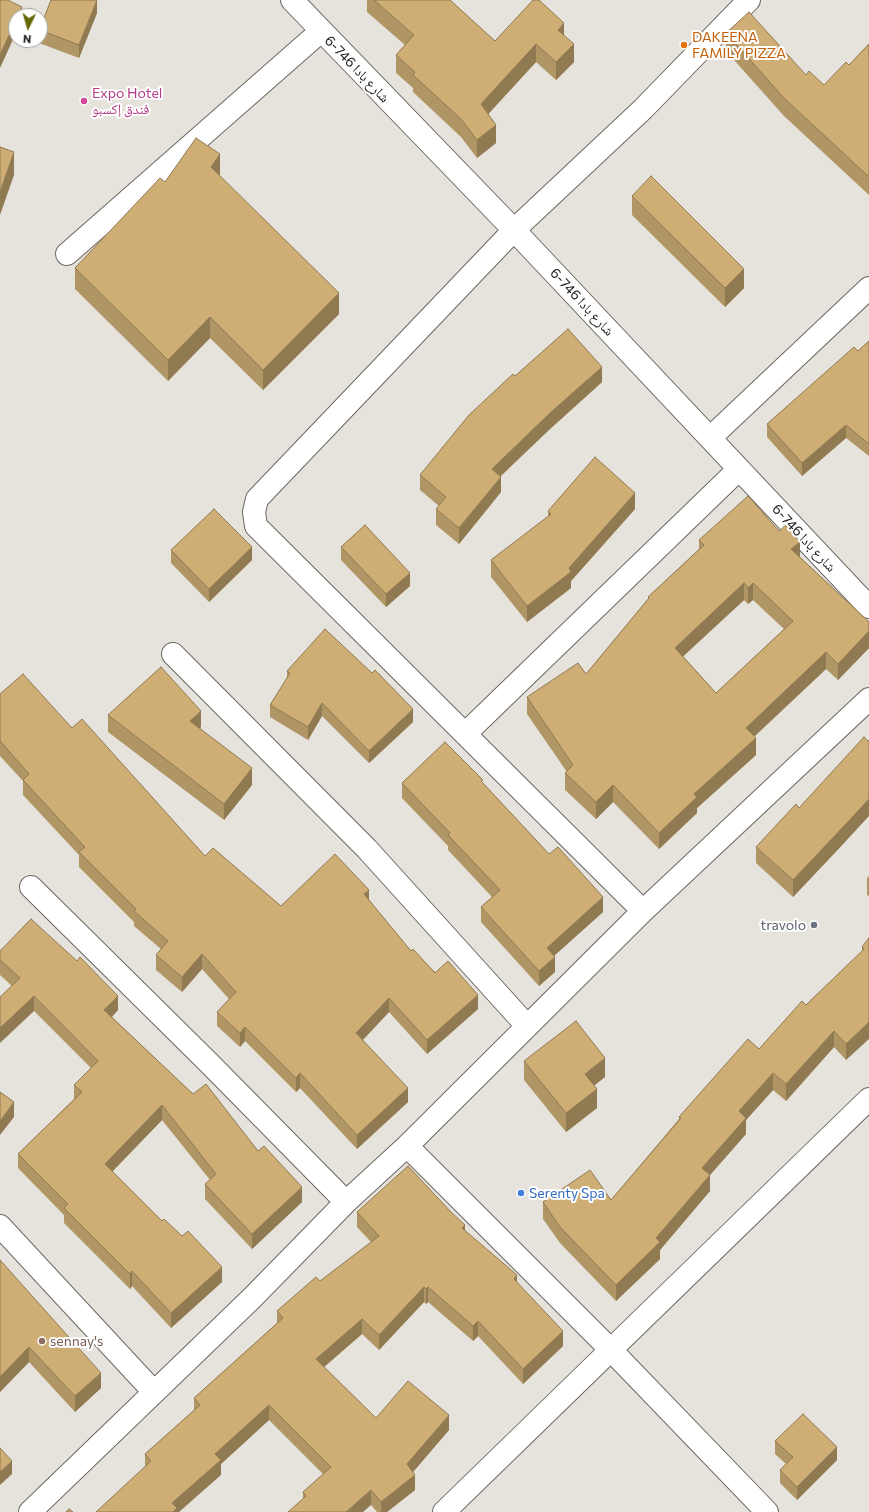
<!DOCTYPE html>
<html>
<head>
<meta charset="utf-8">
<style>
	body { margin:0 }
	#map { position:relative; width:869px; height:1512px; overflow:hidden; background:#e6e2dc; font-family:Commissioner,sans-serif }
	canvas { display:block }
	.north { position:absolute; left:8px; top:8px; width:40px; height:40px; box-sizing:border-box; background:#fff; border:1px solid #a4a4a3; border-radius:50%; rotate:185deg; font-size:11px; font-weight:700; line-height:16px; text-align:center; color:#1c1b19 }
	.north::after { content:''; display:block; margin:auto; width:14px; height:18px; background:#646805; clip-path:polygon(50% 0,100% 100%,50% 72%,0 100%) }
</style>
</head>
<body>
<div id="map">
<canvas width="869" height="1512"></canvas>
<div class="north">N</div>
</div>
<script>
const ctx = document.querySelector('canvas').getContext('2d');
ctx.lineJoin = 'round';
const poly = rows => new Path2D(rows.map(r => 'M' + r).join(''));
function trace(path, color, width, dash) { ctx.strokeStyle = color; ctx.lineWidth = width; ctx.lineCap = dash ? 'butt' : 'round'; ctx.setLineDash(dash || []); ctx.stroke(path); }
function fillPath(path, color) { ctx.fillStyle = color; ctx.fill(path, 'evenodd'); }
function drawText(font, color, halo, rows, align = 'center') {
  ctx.font = font + ' Commissioner,"Noto Naskh Arabic",sans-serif'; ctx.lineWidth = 4; ctx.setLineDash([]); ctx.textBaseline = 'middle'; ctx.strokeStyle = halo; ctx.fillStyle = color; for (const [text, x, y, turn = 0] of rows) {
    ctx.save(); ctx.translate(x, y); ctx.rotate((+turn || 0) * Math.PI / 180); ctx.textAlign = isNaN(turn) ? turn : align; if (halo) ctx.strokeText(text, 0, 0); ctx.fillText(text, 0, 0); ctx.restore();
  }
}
const minor = poly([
	[292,0,514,230,869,607],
	[67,254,321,31],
	[710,438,869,288],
	[173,654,367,849,527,1026],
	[465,734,739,469],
	[31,887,208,1062,346,1202],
	[643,911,256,526,254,512,257,499,514,230,643,109,749,0],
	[407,1146,610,1349,767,1512],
	[0,1226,154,1392],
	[30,1512,252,1298,346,1202,407,1146,643,911,869,699],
	[444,1512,869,1099]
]);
const wall = poly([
	[367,0,450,0,495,41,564,36,574,62,556,80,536,62,488,114,496,143,477,158,461,137,413,92,413,88,396,73,396,55,405,45,367,12],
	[97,13,79,58,39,43,39,40,40,40,40,28],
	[726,33,806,75,824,85,849,65,869,44,869,195,784,116,726,51],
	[220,175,220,176,339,314,263,390,210,338,168,381,75,289,75,268,165,182],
	[632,196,744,288,725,307,632,215],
	[869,341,869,456,846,438,802,476,767,437,767,424,858,351],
	[515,376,602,382,550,429,501,476,501,492,459,544,436,525,436,509,439,506,420,490,420,475],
	[635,509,571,581,571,588,527,622,491,577,491,560,548,517,548,511],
	[699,540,800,557,869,622,869,648,838,680,826,669,754,737,756,755,697,808,697,813,659,849,613,802,596,819,565,790,565,773,567,772,527,714,527,697,586,674,648,599,648,597,699,549],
	[744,600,748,604,753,600,784,629,716,693,683,656],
	[341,547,410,586,386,607,341,560],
	[171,550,252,560,209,602,171,563],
	[287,671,413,722,369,763,322,716,308,740,270,717,270,705,287,678],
	[0,694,72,728,205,856,281,906,369,900,411,951,478,1009,427,1054,389,1012,363,1040,408,1102,357,1149,300,1088,296,1092,245,1041,240,1047,217,1026,217,1012,229,999,202,969,182,992,156,970,156,955,161,949,134,926,134,922,79,867,79,855,23,795,23,781,0,756],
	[108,715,201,727,200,728,252,785,224,820,108,732],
	[868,741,845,842,793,897,756,863,756,847,799,808],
	[402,783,483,783,603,912,554,956,555,972,539,986,481,922,481,907,492,897,448,850,448,846,402,798],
	[869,876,869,896,867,895,867,878],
	[869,938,846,1060,834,1047,786,1101,773,1090,746,1120,746,1134,710,1175,710,1191,660,1250,660,1259,616,1301,560,1243,543,1219,543,1202,611,1200,679,1119,679,1117,759,1049,862,952,862,947],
	[0,960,118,1010,112,1017,193,1094,258,1151,302,1202,252,1249,205,1199,205,1184,210,1180,162,1120,112,1172,222,1282,171,1328,132,1286,130,1289,64,1223,64,1215,18,1168,18,1154,74,1099,74,1085,91,1068,34,1011,12,986,0,975],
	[524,1061,605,1077,594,1085,597,1108,566,1132,524,1080],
	[357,1212,465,1230,517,1282,563,1346,523,1384,478,1336,473,1341,428,1302,426,1304,424,1302,379,1350,362,1334,324,1367,376,1418,449,1430,413,1472,415,1490,387,1512,377,1512,371,1505,303,1500,303,1492,323,1474,269,1420,221,1464,221,1475,145,1466,145,1454,194,1410,194,1398,277,1323,277,1311,320,1281,371,1242,357,1227],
	[0,1260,101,1388,75,1412,29,1362,0,1392],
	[775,1441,837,1460,797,1500,780,1483,780,1470,786,1464,775,1454]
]);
const shadedWall = poly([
	[97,0,97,13,79,58,79,45],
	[22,7,22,16,18,16],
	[16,20,16,33,0,68,0,55],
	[564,23,564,41,558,30],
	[536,44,536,62,481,122,481,104],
	[574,44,574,62,556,80,556,62],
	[496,125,496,143,477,158,477,140],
	[14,152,14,175,0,215,0,192],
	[220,154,220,175,211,188,211,167],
	[744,269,744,288,725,307,725,288],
	[339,293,339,314,263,390,263,370],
	[210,317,210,338,168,381,168,360],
	[602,367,602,382,550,429,492,484,492,469,550,413],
	[846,425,846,438,802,476,802,463],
	[501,477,501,492,459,544,459,528],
	[635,493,635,509,571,581,571,588,527,622,527,606,569,568],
	[800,542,800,558,791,549],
	[252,547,252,560,209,602,209,589],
	[410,573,410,586,386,607,386,594],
	[744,583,744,600,675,664,675,648],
	[753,583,753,600,748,604,748,588],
	[869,631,869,648,838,680,838,664],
	[826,652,826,669,746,744,746,728],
	[322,703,322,716,308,740,308,727],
	[413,709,413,722,369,763,369,751],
	[201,711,201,727,190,737,190,721],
	[756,738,756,755,697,808,697,813,659,849,659,833,694,794],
	[252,768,252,785,224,820,224,804],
	[613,785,613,802,596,819,596,802],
	[869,799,869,816,845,842,793,897,793,880],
	[369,890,369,904,364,894],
	[603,897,603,912,547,962,547,948],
	[202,954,202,969,182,992,182,977],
	[555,957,555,972,539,986,539,971],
	[478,995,478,1009,427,1054,427,1040],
	[34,996,34,1011,0,1043,0,1028],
	[118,996,118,1010,104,1025,104,1010],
	[389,998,389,1012,356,1047,356,1033],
	[869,1022,869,1039,846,1060,846,1044],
	[245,1027,245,1041,240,1047,240,1033],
	[834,1031,834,1047,786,1101,786,1084],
	[605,1058,605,1077,585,1093,585,1074],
	[300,1073,300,1088,296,1092,296,1078],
	[773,1073,773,1090,746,1120,746,1134,710,1175,710,1191,660,1250,660,1259,616,1301,616,1285,656,1238,739,1111],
	[408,1088,408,1102,357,1149,357,1135],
	[597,1089,597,1108,566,1132,566,1113],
	[14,1102,14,1117,0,1135,0,1121],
	[162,1105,162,1120,105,1179,105,1164],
	[302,1187,302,1202,252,1249,252,1234],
	[465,1225,465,1240,462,1228],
	[222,1267,222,1282,171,1328,171,1313],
	[132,1271,132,1286,130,1289,130,1274],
	[517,1275,517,1290,514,1279],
	[424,1287,424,1302,379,1350,379,1335],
	[428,1287,428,1302,426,1304,426,1289],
	[362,1319,362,1334,316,1374,316,1359],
	[478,1321,478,1336,473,1341,473,1326],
	[563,1331,563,1346,523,1384,523,1369],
	[29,1347,29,1362,0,1392,0,1377],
	[101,1373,101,1388,75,1412,75,1396],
	[269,1405,269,1420,221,1464,221,1475,179,1512,172,1512,172,1503,215,1454],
	[449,1415,449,1430,407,1479,407,1464],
	[837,1447,837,1460,797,1500,797,1487],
	[12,1461,12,1474,0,1485,0,1472],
	[415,1475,415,1490,387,1512,381,1512,381,1502],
	[371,1490,371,1505,363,1512,346,1512]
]);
const building = poly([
	[0,0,8,0,22,7,18,16,16,16,16,20,0,55,0,0],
	[51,0,97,0,79,45,40,30,40,28,51,0],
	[374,0,450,0,495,41,533,0,539,0,564,23,558,30,574,44,556,62,536,44,481,104,496,125,477,140,461,119,413,75,415,72,396,55,414,35,374,0],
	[749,12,806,75,809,71,824,85,846,62,849,65,869,44,869,177,784,98,726,33,749,12],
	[196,138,220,154,211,167,339,293,263,370,210,317,168,360,75,268,160,178,165,182,196,138],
	[0,147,14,152,0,192,0,147],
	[651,176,744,269,725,288,632,196,651,176],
	[568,329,602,367,550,413,492,469,501,477,459,528,436,509,446,497,420,475,469,415,513,374,515,376,568,329],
	[869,341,869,444,846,425,802,463,767,424,854,347,858,351,869,341],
	[595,457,635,493,569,568,571,572,527,606,491,560,551,514,548,511,595,457],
	[748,496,779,531,786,525,800,542,791,549,869,622,869,631,838,664,826,652,746,728,756,738,694,794,697,797,659,833,613,785,596,802,565,773,573,765,527,697,578,663,586,674,649,598,648,597,704,545,699,540,748,496],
	[744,583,748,588,753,583,793,621,716,693,675,648,744,583],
	[214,509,252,547,209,589,171,550,214,509],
	[365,525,410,573,386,594,341,547,365,525],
	[325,629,372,673,375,670,413,709,369,751,322,703,308,727,270,705,290,673,287,671,325,629],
	[161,667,201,711,190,721,252,768,224,804,108,715,161,667],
	[23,674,72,728,82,719,205,856,213,848,281,906,335,854,369,890,364,894,411,951,413,949,435,973,448,961,478,995,427,1040,389,998,356,1033,408,1088,357,1135,300,1073,296,1078,245,1027,240,1033,217,1012,236,992,202,954,182,977,156,955,168,941,134,911,136,909,79,852,85,847,23,780,29,774,0,741,0,694,23,674],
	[864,737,868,741,869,740,869,799,845,825,793,880,756,847,796,804,799,808,864,737],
	[445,742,483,780,481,781,549,854,558,847,603,897,547,948,555,957,539,971,481,907,500,890,448,835,450,833,402,783,445,742],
	[31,919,77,961,80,957,118,996,104,1010,193,1094,206,1084,258,1151,264,1146,302,1187,252,1234,205,1184,216,1174,162,1105,105,1164,162,1221,164,1219,182,1236,188,1231,222,1267,171,1313,132,1271,130,1274,64,1208,68,1204,18,1154,82,1092,74,1085,98,1061,34,996,0,1028,0,997,20,978,0,960,0,951,31,919],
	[869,938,869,1022,846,1044,834,1031,786,1084,773,1073,739,1111,746,1118,702,1168,710,1175,656,1238,660,1242,616,1285,560,1227,543,1202,590,1170,611,1200,681,1118,679,1117,748,1039,759,1049,802,1001,806,1005,864,949,862,947,869,938],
	[576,1021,605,1058,585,1074,597,1089,566,1113,524,1061,576,1021],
	[0,1092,14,1102,0,1121,0,1092],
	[408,1166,451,1212,465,1225,462,1228,517,1275,514,1279,563,1331,523,1369,478,1321,473,1326,428,1287,426,1289,424,1287,379,1335,362,1319,316,1359,376,1418,408,1381,449,1415,407,1464,415,1475,381,1502,371,1490,346,1512,288,1512,306,1496,303,1492,331,1467,269,1405,215,1454,221,1460,172,1503,177,1508,173,1512,96,1512,151,1461,145,1454,200,1405,194,1398,283,1318,277,1311,316,1277,320,1281,379,1236,357,1212,408,1166],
	[0,1260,101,1373,75,1396,29,1347,0,1377,0,1260],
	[803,1414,837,1447,797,1487,780,1470,793,1457,775,1441,803,1414],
	[0,1448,12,1461,0,1472,0,1448],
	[69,1509,73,1512,66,1512,69,1509]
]);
const markers = [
	[684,45,4,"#e8710a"],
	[84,101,4,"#d1479c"],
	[814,925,4,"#6b7280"],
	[521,1193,4,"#3f7fe0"],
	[42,1341,4,"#8d6e63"]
];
const foodNames = [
	["DAKEENA",692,37],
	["FAMILY PIZZA",692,53]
];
const streetNames = [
	["شارع بادا 746-6",357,69,46],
	["شارع بادا 746-6",582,302,47],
	["شارع بادا 746-6",804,538,47]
];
const hotelNames = [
	["Expo Hotel",92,93],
	["فندق إكسبو",92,109]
];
const worshipNames = [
	["travolo",806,925]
];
const shopNames = [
	["Serenty Spa",529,1193]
];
const educationNames = [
	["sennay's",50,1341]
];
trace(minor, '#6c6863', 24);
trace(minor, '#fff', 22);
fillPath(wall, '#b19665');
fillPath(shadedWall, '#907a52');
fillPath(building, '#ceae75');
trace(building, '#907a52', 1);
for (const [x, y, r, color] of markers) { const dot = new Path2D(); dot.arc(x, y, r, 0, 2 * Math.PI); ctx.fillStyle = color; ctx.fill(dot); trace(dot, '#fff', 1.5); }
drawText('14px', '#c56008', '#fff', foodNames, 'left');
drawText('14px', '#1c1b19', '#fff', streetNames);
drawText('14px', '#b23c85', '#fff', hotelNames, 'left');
drawText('14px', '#5b616d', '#fff', worshipNames, 'right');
drawText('14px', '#366cbe', '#fff', shopNames, 'left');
drawText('14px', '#785e54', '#fff', educationNames, 'left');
</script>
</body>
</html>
